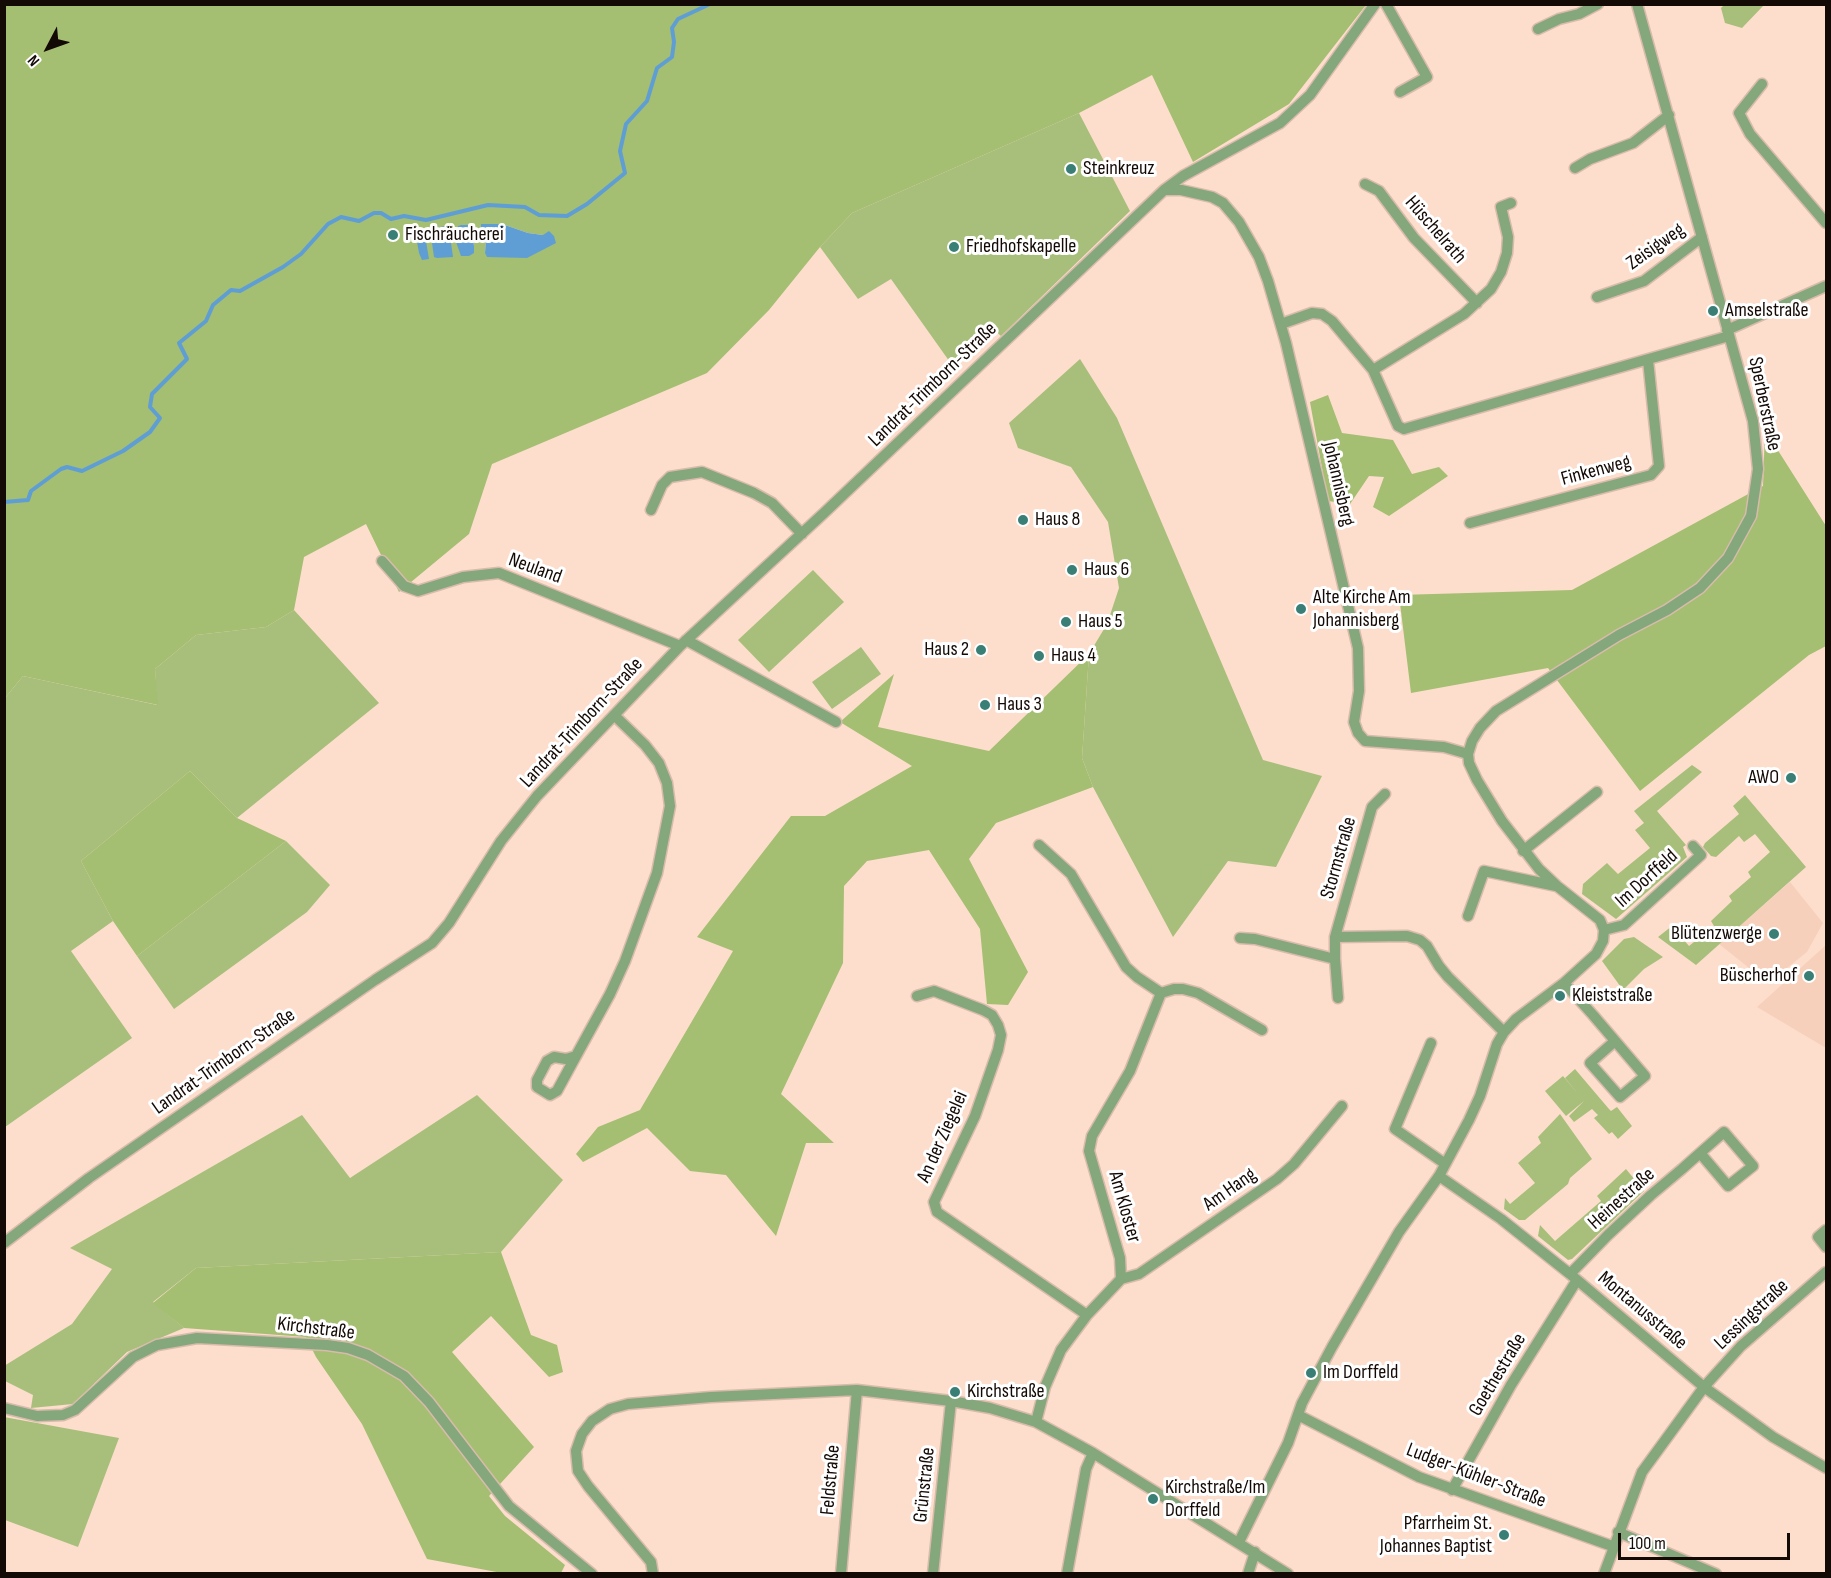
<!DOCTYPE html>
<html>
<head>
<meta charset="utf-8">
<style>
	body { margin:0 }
	#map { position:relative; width:1831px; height:1578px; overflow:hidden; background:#fdddcc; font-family:"Sofia Sans Condensed",sans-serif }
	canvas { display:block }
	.frame { position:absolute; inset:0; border:6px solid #130905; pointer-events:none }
	.north { position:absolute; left:18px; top:18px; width:60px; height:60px; -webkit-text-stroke:4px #fff; paint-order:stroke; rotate:229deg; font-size:16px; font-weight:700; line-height:24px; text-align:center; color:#130905 }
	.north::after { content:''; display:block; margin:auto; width:21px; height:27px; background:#130905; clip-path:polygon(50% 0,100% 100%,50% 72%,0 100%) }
	.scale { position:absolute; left:1618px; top:1533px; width:172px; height:27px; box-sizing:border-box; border:3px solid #130905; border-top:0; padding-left:8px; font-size:18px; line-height:21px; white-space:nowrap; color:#130905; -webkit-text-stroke:4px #fff; paint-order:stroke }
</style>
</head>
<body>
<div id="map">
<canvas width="1831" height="1578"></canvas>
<div class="frame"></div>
<div class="north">N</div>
<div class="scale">100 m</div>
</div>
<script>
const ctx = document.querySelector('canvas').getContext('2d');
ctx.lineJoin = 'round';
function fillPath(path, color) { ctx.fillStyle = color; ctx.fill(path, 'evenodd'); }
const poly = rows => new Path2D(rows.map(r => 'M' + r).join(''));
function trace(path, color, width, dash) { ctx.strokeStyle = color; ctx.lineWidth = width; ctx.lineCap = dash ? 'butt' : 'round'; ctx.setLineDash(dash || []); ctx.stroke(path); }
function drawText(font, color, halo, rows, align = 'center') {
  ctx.font = font + ' "Sofia Sans Condensed",sans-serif'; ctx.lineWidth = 6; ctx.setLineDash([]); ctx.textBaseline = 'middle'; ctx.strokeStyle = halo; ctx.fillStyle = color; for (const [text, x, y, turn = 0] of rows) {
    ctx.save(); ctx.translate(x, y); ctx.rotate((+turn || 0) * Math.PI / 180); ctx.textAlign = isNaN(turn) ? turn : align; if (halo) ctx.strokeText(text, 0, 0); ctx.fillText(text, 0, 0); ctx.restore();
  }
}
const built = poly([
	[1790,882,1823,923,1807,952,1768,983,1719,944],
	[1826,945,1826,1048,1757,1007]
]);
const green = poly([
	[1724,5,1724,4,1764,5,1742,28,1725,23,1721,8],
	[1079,113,1130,211,1001,336,991,327,952,365,891,279,858,299,820,247,852,213],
	[1080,359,1117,418,1263,760,1322,776,1276,867,1228,861,1173,937,1093,787,1082,758,1089,654,1107,624,1119,588,1108,522,1071,467,1018,448,1009,423],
	[813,570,844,602,769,672,738,640],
	[294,610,379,703,237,818,190,771,81,861,113,921,71,951,132,1038,5,1127,5,698,23,676,157,705,155,669,196,635,266,627],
	[861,647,881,674,832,709,812,682],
	[1692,765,1702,772,1657,811,1686,845,1683,847,1687,857,1616,919,1582,894,1583,884,1607,863,1618,874,1650,848,1635,830,1644,823,1634,811],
	[1745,795,1806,867,1696,965,1658,937,1672,926,1689,946,1714,926,1711,921,1732,901,1729,896,1751,877,1748,872,1770,852,1755,834,1744,842,1739,836,1716,857,1711,856,1703,847,1705,843,1739,814,1733,806],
	[286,841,330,885,307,912,174,1009,137,956],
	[1634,937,1663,957,1644,969,1623,990,1602,961,1624,939],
	[1575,1069,1609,1109,1611,1111,1617,1107,1632,1126,1618,1139,1612,1132,1609,1134,1594,1118,1598,1115,1592,1109,1574,1122,1569,1116,1584,1101,1566,1116,1545,1091,1563,1076,1578,1094,1565,1078],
	[477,1095,563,1180,501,1252,196,1268,153,1302,184,1328,127,1352,73,1404,31,1408,33,1395,5,1381,4,1366,72,1324,112,1269,70,1248,302,1115,350,1178],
	[1560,1114,1592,1159,1570,1178,1568,1184,1525,1220,1519,1220,1504,1209,1505,1198,1510,1204,1535,1183,1518,1163,1541,1143,1538,1137],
	[1626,1169,1644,1191,1572,1259,1568,1260,1538,1236,1540,1225,1555,1241,1601,1201,1597,1196],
	[4,1417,119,1438,78,1547,5,1520]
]);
const forest = poly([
	[5,5,1366,5,1289,104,1193,162,1152,75,1079,113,852,213,820,247,769,310,707,373,492,464,469,534,399,592,366,524,304,557,294,610,266,627,196,635,155,669,158,705,23,676,5,698],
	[481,224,502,224,528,233,543,235,485,253,486,238],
	[471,225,474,246,456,242,458,226],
	[1328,395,1342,433,1393,440,1412,474,1439,467,1448,476,1389,516,1373,507,1384,477,1369,476,1350,504,1328,501,1310,402],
	[1765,430,1826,526,1826,646,1809,655,1640,791,1548,668,1411,693,1399,595,1572,590,1763,486],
	[1089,654,1082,758,1093,787,996,823,969,859,1028,972,1008,1005,987,1004,980,929,929,850,867,861,844,886,843,963,781,1094,834,1143,806,1143,776,1236,726,1175,690,1171,647,1128,583,1162,576,1154,598,1127,640,1110,733,951,697,937,791,816,825,816,912,766,840,722,894,674,878,727,989,751],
	[190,771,237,818,286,841,137,956,113,921,81,861],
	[501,1252,531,1335,557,1345,563,1372,549,1377,491,1316,452,1352,534,1447,489,1496,505,1516,565,1565,561,1573,502,1573,427,1559,362,1424,316,1357,306,1337,184,1328,153,1303,196,1268]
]);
const water = poly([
	[481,224,502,224,528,233,543,235,549,231,554,236,556,243,527,258,487,257,485,253,486,238,481,231],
	[461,225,471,225,474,246,474,253,469,256,461,256,456,242,456,233,458,226],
	[446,226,449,228,453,257,437,258,434,257,430,229],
	[424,229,429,259,422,260,419,253,415,230]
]);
const stream = poly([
	[4,502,28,500,31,491,61,469,67,467,82,471,123,451,150,432,160,418,150,407,152,394,187,359,179,343,206,321,213,305,231,290,240,291,283,267,301,254,328,224,341,217,359,221,374,213,381,213,391,219,404,216,426,220,488,205,525,207,539,215,567,216,587,204,625,173,620,151,626,124,647,101,657,68,672,57,674,42,672,28,678,19,710,4]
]);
const minor = poly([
	[1386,4,1427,77,1400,92],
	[1538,29,1559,19,1579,14,1598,4],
	[1762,84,1739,113,1750,134,1826,223],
	[1575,168,1590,159,1633,143,1669,115],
	[1365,184,1379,191,1414,238,1477,303],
	[1164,190,1181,190,1212,197,1223,203,1239,222,1259,257,1268,281,1286,343,1358,648,1359,691,1354,722,1358,733,1365,741,1444,747,1468,754],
	[1597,297,1644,281,1702,237],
	[1281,324,1312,313,1322,314,1332,321,1373,370,1398,426,1404,429,1729,336],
	[1727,330,1826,286],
	[1373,370,1464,314,1491,289,1501,272,1507,253,1508,237,1501,207,1511,203],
	[651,510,662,485,670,477,702,472,754,493,772,503,802,534],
	[1470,523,1651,475,1659,466,1648,360],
	[382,561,404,586,418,591,463,577,499,573,680,646],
	[686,640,836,722],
	[1039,845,1071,874,1126,967,1137,977,1161,993],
	[1523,851,1597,792],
	[1468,916,1484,871,1556,886],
	[1604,930,1624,925,1701,855,1693,846],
	[1335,937,1372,807,1385,794],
	[1240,938,1255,939,1335,959,1335,937,1407,936,1420,940,1427,946,1439,966,1448,977,1504,1032],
	[1335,959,1338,998],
	[1564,983,1593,1015,1645,1076,1620,1097,1590,1063,1615,1041],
	[917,996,934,991,983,1010,992,1015,998,1025,1001,1035,998,1050,975,1116,934,1202,937,1212,1087,1315],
	[1431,1043,1395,1129,1444,1163],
	[576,1056,557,1091,550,1095,537,1087,537,1080,547,1061,554,1057,566,1059,576,1056,610,994,625,961,657,873,670,806,667,783,659,763,645,745,614,715],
	[1439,1176,1501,1219,1570,1274,1704,1387,1773,1437,1826,1468],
	[1826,1230,1818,1237,1826,1247],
	[4,1243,89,1178,375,980,432,943,449,923,501,841,537,796,680,646,824,513,1164,190,1183,176,1280,123,1310,95,1375,4],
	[1570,1274,1608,1235,1651,1195,1682,1169,1700,1153,1724,1132,1753,1166,1728,1186,1700,1153],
	[1121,1279,1139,1274,1277,1179,1294,1164,1342,1106],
	[4,1408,37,1416,63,1415,75,1410,133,1357,157,1345,197,1338,327,1345,348,1348,368,1355,404,1376,429,1402,509,1506,592,1574],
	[1298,1415,1419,1477,1612,1546],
	[1036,1422,1045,1387,1061,1350,1087,1315,1121,1279,1120,1258,1089,1151,1092,1136,1130,1071,1161,993,1174,989,1183,989,1198,993,1262,1030],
	[1452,1490,1511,1385,1577,1280],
	[1618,1532,1716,1574],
	[1239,1542,1288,1443,1302,1403,1332,1347,1399,1232,1439,1176,1469,1120,1480,1096,1497,1044,1504,1032,1516,1019,1564,983,1596,954,1603,941,1604,930,1600,920,1557,886,1539,869,1502,821,1477,780,1469,763,1468,754,1472,741,1480,728,1496,711,1619,635,1667,610,1700,588,1728,558,1751,516,1758,469,1753,421,1637,4],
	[653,1574,651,1562,588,1486,578,1471,576,1451,582,1434,592,1421,610,1409,628,1404,711,1397,857,1390,951,1401,990,1408,1036,1422,1093,1453,1288,1574],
	[841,1574,857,1390],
	[933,1574,951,1401],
	[1067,1574,1086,1469,1093,1453],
	[1248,1574,1255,1552],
	[1604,1574,1642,1472,1704,1387,1741,1346,1826,1272]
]);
const markers = [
	[1071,169,6,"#397f76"],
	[393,235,6,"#397f76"],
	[954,247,6,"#397f76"],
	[1713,311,6,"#397f76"],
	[1023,520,6,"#397f76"],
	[1072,570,6,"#397f76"],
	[1301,609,6,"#397f76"],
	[1066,622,6,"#397f76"],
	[981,650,6,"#397f76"],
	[1039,656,6,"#397f76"],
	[985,705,6,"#397f76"],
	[1791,778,6,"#397f76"],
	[1774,934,6,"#397f76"],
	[1809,976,6,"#397f76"],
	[1560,996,6,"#397f76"],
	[1311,1373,6,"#397f76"],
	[955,1392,6,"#397f76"],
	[1153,1499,6,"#397f76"],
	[1504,1535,6,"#397f76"]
];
const poiNames = [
	["Steinkreuz",1083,169],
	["Fischräucherei",405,235],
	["Friedhofskapelle",966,247],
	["Amselstraße",1725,311],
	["Haus 8",1035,520],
	["Haus 6",1084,570],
	["Alte Kirche Am",1313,598],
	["Johannisberg",1313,621],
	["Haus 5",1078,622],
	["Haus 2",969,650,"right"],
	["Haus 4",1051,656],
	["Haus 3",997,705],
	["AWO",1779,778,"right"],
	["Blütenzwerge",1762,934,"right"],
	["Büscherhof",1797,976,"right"],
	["Kleiststraße",1572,996],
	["Im Dorffeld",1323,1373],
	["Kirchstraße",967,1392],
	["Kirchstraße/Im",1165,1488],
	["Dorffeld",1165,1511],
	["Pfarrheim St.",1492,1524,"right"],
	["Johannes Baptist",1492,1547,"right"]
];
const streetNames = [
	["Hüschelrath",1435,230,49],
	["Zeisigweg",1656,247,-35],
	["Landrat-Trimborn-Straße",933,385,-44],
	["Sperberstraße",1764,404,78],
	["Finkenweg",1596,471,-15],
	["Johannisberg",1338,484,77],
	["Neuland",535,569,20],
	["Landrat-Trimborn-Straße",582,723,-47],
	["Stormstraße",1339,858,-74],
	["Im Dorffeld",1647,879,-42],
	["Landrat-Trimborn-Straße",224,1062,-35],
	["An der Ziegelei",943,1137,-66],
	["Am Hang",1230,1190,-35],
	["Heinestraße",1622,1199,-42],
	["Am Kloster",1124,1207,74],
	["Montanusstraße",1642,1311,40],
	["Lessingstraße",1752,1315,-43],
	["Kirchstraße",316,1329,7],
	["Goethestraße",1498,1375,-59],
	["Ludger-Kühler-Straße",1476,1476,21],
	["Feldstraße",831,1480,-85],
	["Grünstraße",925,1485,-84]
];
fillPath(built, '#f6d0bb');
fillPath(green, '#a8bf7c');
fillPath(forest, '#a4be72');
fillPath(water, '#5f9ed5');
trace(stream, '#5f9ed5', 4);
trace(minor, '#d8bbac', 13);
trace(minor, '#84a77b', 10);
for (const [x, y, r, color] of markers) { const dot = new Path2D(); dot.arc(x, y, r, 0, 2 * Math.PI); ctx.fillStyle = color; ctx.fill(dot); trace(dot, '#fff', 2); }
drawText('20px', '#130905', '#fff', poiNames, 'left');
drawText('20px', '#130905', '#fff', streetNames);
</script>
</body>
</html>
